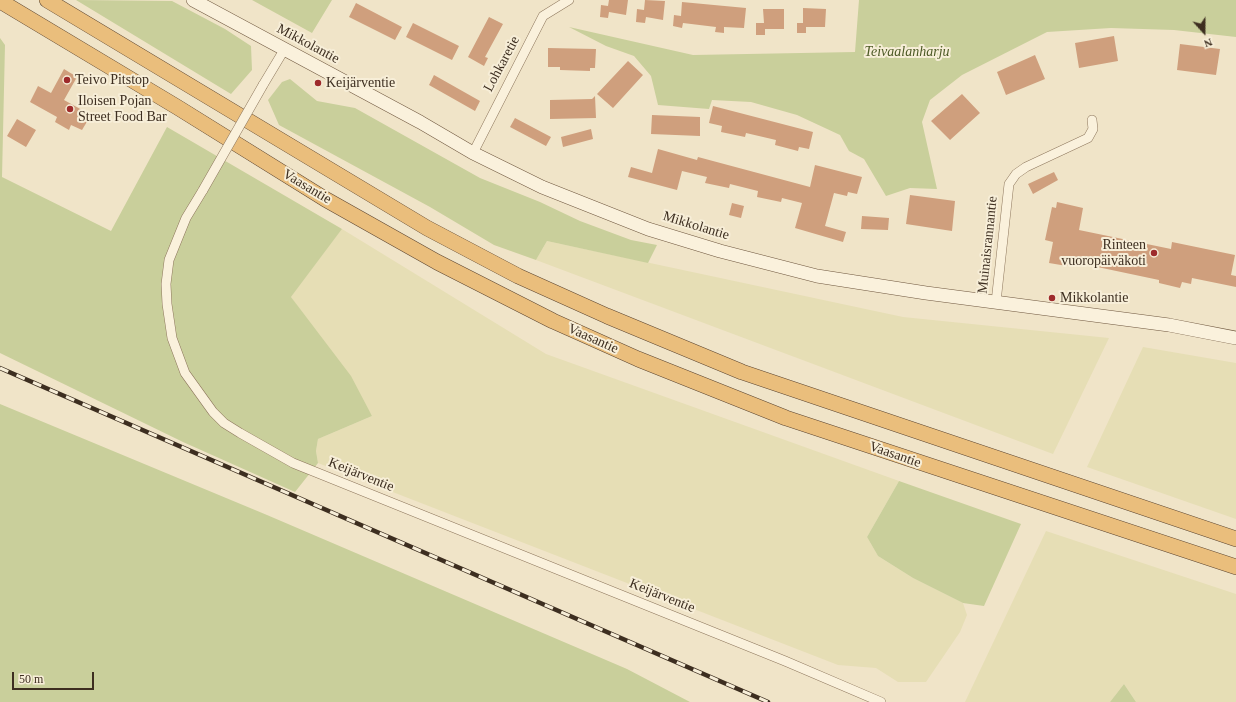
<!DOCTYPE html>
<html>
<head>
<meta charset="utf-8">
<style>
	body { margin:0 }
	#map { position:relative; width:1236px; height:702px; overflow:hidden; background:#f0e4c8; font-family:"Times New Roman",serif }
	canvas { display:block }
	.north { position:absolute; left:1184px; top:12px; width:40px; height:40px; -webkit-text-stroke:3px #f7eed8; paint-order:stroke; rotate:159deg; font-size:11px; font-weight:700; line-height:16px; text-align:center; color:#3d2e20 }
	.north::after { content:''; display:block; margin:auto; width:14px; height:18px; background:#3d2e20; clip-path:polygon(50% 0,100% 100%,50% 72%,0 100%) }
	.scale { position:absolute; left:12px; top:672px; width:82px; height:18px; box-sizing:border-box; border:2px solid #3d2e20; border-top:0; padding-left:5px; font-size:12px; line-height:14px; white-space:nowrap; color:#3d2e20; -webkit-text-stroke:3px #f7eed8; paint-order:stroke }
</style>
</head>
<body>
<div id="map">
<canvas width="1236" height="702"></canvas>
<div class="north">N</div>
<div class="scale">50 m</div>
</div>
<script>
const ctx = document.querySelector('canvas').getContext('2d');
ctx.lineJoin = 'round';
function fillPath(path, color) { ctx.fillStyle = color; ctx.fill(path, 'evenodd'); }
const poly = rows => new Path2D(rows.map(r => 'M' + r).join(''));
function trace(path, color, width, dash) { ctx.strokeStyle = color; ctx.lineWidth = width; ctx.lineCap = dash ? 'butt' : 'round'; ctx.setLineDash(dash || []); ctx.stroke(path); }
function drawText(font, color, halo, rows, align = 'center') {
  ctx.font = font + ' "Times New Roman",serif'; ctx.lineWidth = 4; ctx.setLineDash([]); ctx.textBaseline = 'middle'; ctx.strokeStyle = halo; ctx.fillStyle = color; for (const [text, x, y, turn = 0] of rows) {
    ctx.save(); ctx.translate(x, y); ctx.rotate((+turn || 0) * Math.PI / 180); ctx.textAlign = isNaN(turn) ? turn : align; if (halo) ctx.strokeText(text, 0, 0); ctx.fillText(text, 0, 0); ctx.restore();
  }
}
const farmland = poly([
	[342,229,546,354,899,481,867,537,878,556,913,578,963,603,967,615,960,632,926,682,898,682,876,668,838,665,318,463,316,451,318,439,372,416,291,297],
	[547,241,903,317,1109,338,1053,454,536,260],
	[1143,347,1236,363,1236,519,1087,467],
	[1046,531,1236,594,1236,702,1136,702,1124,684,1110,702,965,702]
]);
const green = poly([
	[76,0,172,1,225,29,251,46,252,70,231,94],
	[252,0,332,0,312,33],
	[859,0,1236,0,1236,37,1174,30,1111,28,1047,32,962,75,930,100,922,122,937,189,910,188,886,196,864,159,849,151,840,135,797,115,751,102,712,100,709,109,658,105,651,76,634,56,606,46,569,27,693,55,855,52],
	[0,38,5,45,2,177,111,231,167,127,342,229,291,297,351,376,372,416,318,439,316,451,318,463,295,492,183,442,0,353],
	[290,79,317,101,355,108,480,178,540,202,580,221,631,240,657,245,648,263,547,241,536,260,494,245,430,207,279,125,268,100,282,82],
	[0,404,267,515,627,669,690,702,0,702],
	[899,481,1021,524,984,606,963,603,913,578,878,556,867,537],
	[1124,684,1136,702,1110,702]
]);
const building = poly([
	[609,0,628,0,626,15,609,12,608,18,600,17,601,5,608,6],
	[645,0,665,1,663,20,646,17,645,23,636,22,637,9,644,10],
	[682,2,746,8,744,28,724,27,724,33,715,32,716,27,683,23,682,28,673,26,674,15,681,16],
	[356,3,402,27,395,40,349,17],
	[803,8,826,9,825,27,806,27,806,33,797,33,797,23,803,23],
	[763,9,784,9,784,29,765,29,765,35,756,35,756,23,764,23],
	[489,17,503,24,485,57,488,58,484,66,468,57],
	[413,23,459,46,452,60,406,37],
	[1114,36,1118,61,1079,68,1075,43],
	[1180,44,1220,49,1216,75,1177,70],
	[548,48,596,49,595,68,590,68,590,71,560,70,560,67,548,67],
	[1035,55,1045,79,1006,95,997,72],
	[628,61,643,75,613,108,597,94],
	[64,69,77,77,64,100,91,115,82,130,71,125,69,130,55,122,57,117,30,102,38,86,51,93],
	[434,75,480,101,475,111,429,85],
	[962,94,980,113,950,140,931,121],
	[595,96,596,118,550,119,550,100,592,99],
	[713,106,813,132,809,149,799,147,798,151,775,145,776,140,746,133,745,137,721,132,722,126,709,123],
	[652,115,700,117,700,136,651,134],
	[515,118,551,137,546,146,510,127],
	[17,119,36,130,26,147,7,136],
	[591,129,593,139,563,147,561,137],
	[658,149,697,160,698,157,810,187,815,165,862,177,857,194,848,192,847,196,834,193,825,226,846,232,843,242,795,228,802,203,782,198,781,202,757,197,758,191,730,184,729,188,705,183,707,177,682,171,677,190,628,177,631,167,652,173],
	[1054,172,1058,180,1033,194,1028,184],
	[910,195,955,201,952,231,906,224],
	[1057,202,1083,208,1079,230,1171,249,1172,242,1235,255,1231,275,1236,276,1236,287,1192,278,1191,284,1182,282,1180,288,1159,283,1159,280,1069,261,1067,266,1049,263,1053,242,1045,240,1052,207,1056,208],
	[732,203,744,206,741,218,729,215],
	[862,216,889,218,888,230,861,229]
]);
const minor = poly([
	[263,85,284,50],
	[473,153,543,16,569,0],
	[203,190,186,218,169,260,166,284,167,304,172,338,185,373,213,412,224,423,240,433,293,463,785,661,881,702],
	[996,302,1009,184,1016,174,1026,167,1088,138,1093,129,1092,120]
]);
const secondary = poly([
	[193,0,420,122,473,153,542,187,648,229,720,251,817,276,926,293,1169,325,1236,338]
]);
const trunk = poly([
	[47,0,427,228,518,276,607,316,742,372,1236,539],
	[0,1,177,107,325,199,437,262,553,321,638,359,786,418,1236,567]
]);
const rail = poly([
	[0,368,768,702]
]);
const minorBridge = poly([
	[203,190,263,85]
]);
const markers = [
	[67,80,4,"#9e2a2b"],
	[318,83,4,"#9e2a2b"],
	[70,109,4,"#9e2a2b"],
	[1154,253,4,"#9e2a2b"],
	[1052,298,4,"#9e2a2b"]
];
const streetNames = [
	["Mikkolantie",308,44,28],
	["Lohkaretie",502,64,-62],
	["Vaasantie",307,187,31],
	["Mikkolantie",696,226,17],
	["Muinaisrannantie",988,245,-84],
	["Vaasantie",593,339,24],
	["Vaasantie",895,455,19],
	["Keijärventie",361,475,22],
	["Keijärventie",662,596,22]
];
const parkNames = [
	["Teivaalanharju",907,52]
];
const poiNames = [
	["Teivo Pitstop",75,80],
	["Keijärventie",326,83],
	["Iloisen Pojan",78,101],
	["Street Food Bar",78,117],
	["Rinteen",1146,245,"right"],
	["vuoropäiväkoti",1146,261,"right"],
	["Mikkolantie",1060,298]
];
fillPath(farmland, '#e6deb5');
fillPath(green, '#c9cf9b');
fillPath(building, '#cf9f7d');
trace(minor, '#8d765c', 10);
trace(secondary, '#6f573f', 14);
trace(trunk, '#5b4430', 16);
trace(minor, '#faf1dc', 9);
trace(secondary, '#faf1dc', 13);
trace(trunk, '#eabe7c', 15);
trace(rail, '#3d2e20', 4.5);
trace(rail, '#f7eed8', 3, [9]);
trace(minorBridge, '#8d765c', 10, []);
trace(minorBridge, '#faf1dc', 9);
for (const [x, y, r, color] of markers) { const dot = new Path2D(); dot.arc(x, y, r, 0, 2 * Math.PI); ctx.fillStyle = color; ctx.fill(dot); trace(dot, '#f7eed8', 1.5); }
drawText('14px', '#3d2e20', '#f7eed8', streetNames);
drawText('italic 14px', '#4d5a26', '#f7eed8', parkNames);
drawText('14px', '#3d2e20', '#f7eed8', poiNames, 'left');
</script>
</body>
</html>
